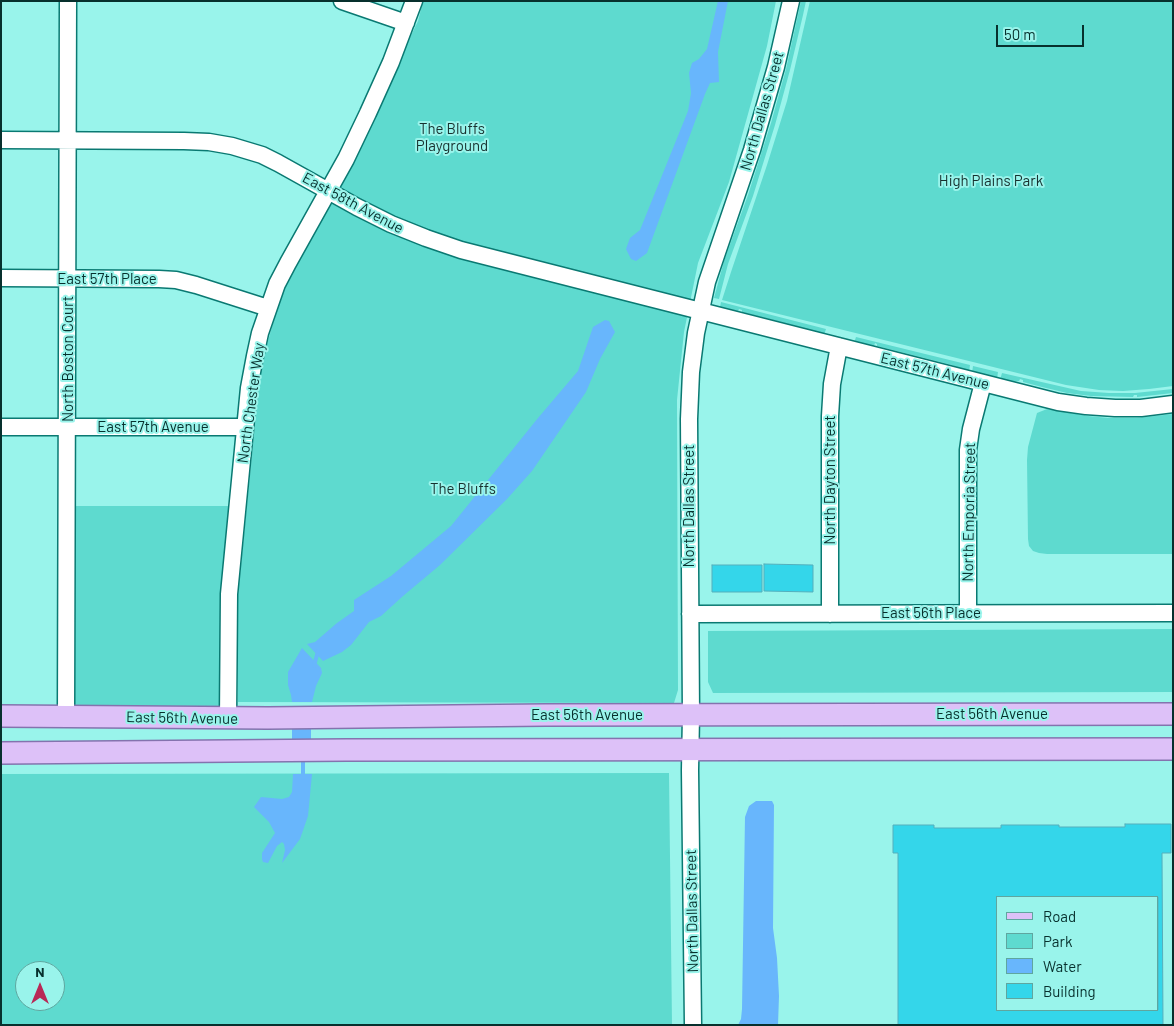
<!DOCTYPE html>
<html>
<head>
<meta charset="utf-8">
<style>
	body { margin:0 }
	#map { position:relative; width:1174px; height:1026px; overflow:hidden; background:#99f4eb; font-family:Barlow,sans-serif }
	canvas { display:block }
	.frame { position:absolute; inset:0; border:2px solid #07302d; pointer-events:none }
	.legend { position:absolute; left:996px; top:896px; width:162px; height:115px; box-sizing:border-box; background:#99f4eb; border:1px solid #5fa69f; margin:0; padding:6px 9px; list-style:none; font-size:15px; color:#07302d }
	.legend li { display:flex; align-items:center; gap:10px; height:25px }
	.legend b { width:25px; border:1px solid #5fa69f }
	.north { position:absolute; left:15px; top:961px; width:50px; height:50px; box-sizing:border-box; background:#99f4eb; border:1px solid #5fa69f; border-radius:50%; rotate:0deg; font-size:14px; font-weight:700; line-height:20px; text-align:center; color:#07302d }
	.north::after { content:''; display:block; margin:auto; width:18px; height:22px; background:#b82956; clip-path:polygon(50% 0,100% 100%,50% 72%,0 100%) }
	.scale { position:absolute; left:996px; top:25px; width:88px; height:22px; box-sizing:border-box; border:2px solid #07302d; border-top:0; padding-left:6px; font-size:15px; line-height:18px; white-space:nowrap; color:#07302d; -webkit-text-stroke:4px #99f4eb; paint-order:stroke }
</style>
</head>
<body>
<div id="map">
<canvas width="1174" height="1026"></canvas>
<div class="frame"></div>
<ul class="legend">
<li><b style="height:6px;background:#ddc1f8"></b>Road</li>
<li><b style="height:14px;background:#5edacf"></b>Park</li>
<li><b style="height:14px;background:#68b6fc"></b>Water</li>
<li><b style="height:14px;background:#34d6ea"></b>Building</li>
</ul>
<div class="north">N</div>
<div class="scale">50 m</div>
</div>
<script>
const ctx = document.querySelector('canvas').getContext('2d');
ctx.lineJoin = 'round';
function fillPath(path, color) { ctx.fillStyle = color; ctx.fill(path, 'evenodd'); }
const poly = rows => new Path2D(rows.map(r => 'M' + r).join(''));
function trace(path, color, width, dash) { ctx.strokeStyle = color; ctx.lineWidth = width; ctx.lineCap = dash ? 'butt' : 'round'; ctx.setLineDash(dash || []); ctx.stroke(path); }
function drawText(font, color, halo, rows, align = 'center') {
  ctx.font = font + ' Barlow,sans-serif'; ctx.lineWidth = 4; ctx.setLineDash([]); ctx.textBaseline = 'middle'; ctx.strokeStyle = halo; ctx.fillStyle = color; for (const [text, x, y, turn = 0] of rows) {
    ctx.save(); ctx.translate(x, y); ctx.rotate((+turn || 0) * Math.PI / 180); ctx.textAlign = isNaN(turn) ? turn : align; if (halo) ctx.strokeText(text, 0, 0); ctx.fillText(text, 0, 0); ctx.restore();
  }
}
const green = poly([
	[423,1,776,1,767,46,729,182,698,263,684,332,677,400,678,690,674,703,238,702,237,605,261,365,283,289,337,188,418,21],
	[801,1,806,1,803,15,790,70,775,125,753,196,728,264,719,299,714,298,724,261,748,195,771,123,786,69],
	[810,1,1173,1,1173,386,1149,389,1123,391,1099,390,1066,385,722,300,731,272,767,165,787,101],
	[721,302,826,329,824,335,810,332,804,328,742,312,742,310,739,309,738,311,720,307],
	[856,337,970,365,969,372,952,365,877,346,877,344,875,343,874,346,868,346,854,343],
	[973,366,998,372,997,379,972,373],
	[1002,373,1081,391,1109,393,1135,393,1173,389,1173,393,1137,397,1137,395,1134,395,1133,397,1091,396,1067,393,1042,387,1023,382,1023,380,1020,379,1019,381,1012,382,1000,380],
	[1047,409,1088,416,1109,418,1137,418,1173,414,1173,554,1047,554,1039,553,1033,551,1029,546,1028,539,1027,460,1028,447,1037,413],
	[73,506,233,506,220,710,73,707],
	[1173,629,1173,692,713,693,708,682,708,631],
	[669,773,672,1025,1,1025,1,774],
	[25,971,55,971,55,1001,25,1001]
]);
const water = poly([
	[718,1,728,1,718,52,719,82,710,83,705,94,647,253,636,261,631,259,626,249,630,238,640,230,688,111,691,93,689,73,692,63,699,59,707,49],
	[605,320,609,321,615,332,600,359,586,392,532,471,507,499,440,565,403,596,381,616,369,622,351,645,342,652,323,661,307,644,315,642,337,623,354,611,354,600,391,576,451,526,538,418,578,371,593,327],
	[302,648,321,668,322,673,316,686,312,702,292,702,291,695,288,685,288,672],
	[292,729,311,729,311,740,292,740],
	[293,774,312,774,308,816,300,839,282,863,285,850,284,844,282,842,277,846,268,863,263,862,262,859,262,853,275,833,269,822,254,807,261,797,282,799,289,797,292,792],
	[756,801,772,801,774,805,773,928,777,958,779,996,778,1025,738,1025,741,1019,742,1009,745,817,749,806]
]);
const stream = poly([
	[314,666,318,651],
	[303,758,303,778]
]);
const building = poly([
	[764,564,813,565,813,592,764,591,764,564],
	[712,565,762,565,762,592,712,592,712,565],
	[1125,824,1171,824,1171,853,1162,853,1163,1025,898,1025,898,853,893,853,893,825,934,825,934,828,1001,828,1001,825,1059,825,1059,827,1125,827,1125,824],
	[998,897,1158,897,1158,1010,998,1010,998,897]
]);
const minor = poly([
	[342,1,406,23],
	[1,140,184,141,209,142,232,146,262,155,278,163,357,207,391,224,426,238,461,250,1058,402,1086,406,1115,408,1141,408,1173,404],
	[1,278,159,279,176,280,196,285,268,308],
	[1,427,245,427],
	[968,613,968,450,971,429,983,383],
	[690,614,1173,613],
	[830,614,830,416,832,384,839,346],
	[66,716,68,1],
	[228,718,229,594,249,388,255,356,260,333,277,284,288,263,346,159,368,113,391,62,414,1],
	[693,1025,690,770,691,715,689,419,691,372,696,333,707,282,752,150,776,67,791,1]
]);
const major = poly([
	[1,716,268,718,545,715,1173,714],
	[1,753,346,750,1173,749]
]);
const streetNames = [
	["North Dallas Street",762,111,-74],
	["East 58th Avenue",353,203,28],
	["East 57th Place",107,279],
	["North Boston Court",68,359,-90],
	["East 57th Avenue",935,371,14],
	["North Chester Way",251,403,-82],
	["East 57th Avenue",153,427],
	["North Dayton Street",830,480,-90],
	["North Dallas Street",689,506,-90],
	["North Emporia Street",969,512,-89],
	["East 56th Place",931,613],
	["East 56th Avenue",992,714],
	["East 56th Avenue",587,715],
	["East 56th Avenue",182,718,1],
	["North Dallas Street",692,911,-91]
];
const parkNames = [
	["The Bluffs",452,129],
	["Playground",452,146],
	["High Plains Park",991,181],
	["The Bluffs",463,489]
];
fillPath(green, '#5edacf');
fillPath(water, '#68b6fc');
trace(stream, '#68b6fc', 4);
fillPath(building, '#34d6ea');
trace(building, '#54afbc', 1);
trace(minor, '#0a7972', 19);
trace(major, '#8473ae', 24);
trace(minor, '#fff', 16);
trace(major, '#ddc1f8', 21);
drawText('15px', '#07302d', '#99f4eb', streetNames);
drawText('15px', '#17302e', '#99f4eb', parkNames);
</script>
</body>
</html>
